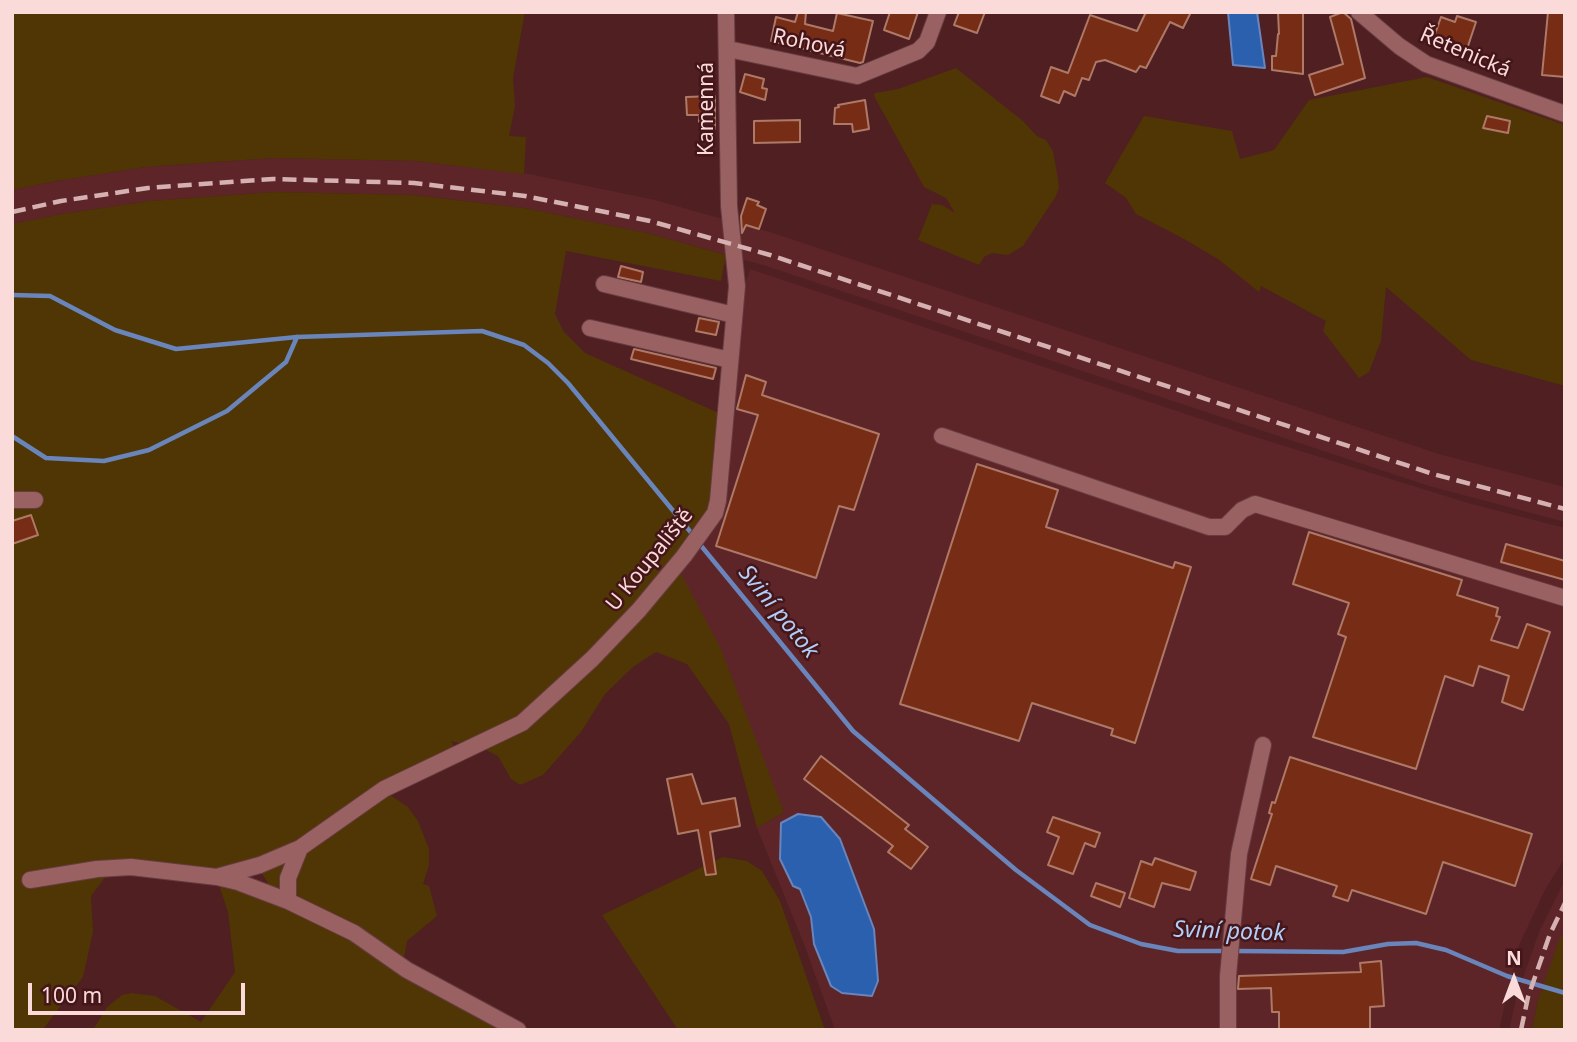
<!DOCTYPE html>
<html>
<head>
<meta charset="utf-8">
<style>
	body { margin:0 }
	#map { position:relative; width:1577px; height:1042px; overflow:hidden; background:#4f1f22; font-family:"Noto Sans",sans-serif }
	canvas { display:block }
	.frame { position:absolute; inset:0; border:14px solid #fbdada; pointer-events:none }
	.north { position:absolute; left:1479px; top:944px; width:70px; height:70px; -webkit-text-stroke:5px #441519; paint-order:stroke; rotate:0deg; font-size:19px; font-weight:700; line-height:28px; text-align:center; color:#fbdada }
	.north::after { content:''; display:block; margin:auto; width:24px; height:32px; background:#fbdada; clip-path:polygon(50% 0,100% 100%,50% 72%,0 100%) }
	.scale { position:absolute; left:28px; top:983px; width:217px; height:32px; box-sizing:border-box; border:4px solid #fbdada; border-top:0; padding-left:9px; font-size:21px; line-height:24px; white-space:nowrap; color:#fbdada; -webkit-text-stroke:5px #441519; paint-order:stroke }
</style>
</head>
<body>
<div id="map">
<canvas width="1577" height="1042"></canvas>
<div class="frame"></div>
<div class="north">N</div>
<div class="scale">100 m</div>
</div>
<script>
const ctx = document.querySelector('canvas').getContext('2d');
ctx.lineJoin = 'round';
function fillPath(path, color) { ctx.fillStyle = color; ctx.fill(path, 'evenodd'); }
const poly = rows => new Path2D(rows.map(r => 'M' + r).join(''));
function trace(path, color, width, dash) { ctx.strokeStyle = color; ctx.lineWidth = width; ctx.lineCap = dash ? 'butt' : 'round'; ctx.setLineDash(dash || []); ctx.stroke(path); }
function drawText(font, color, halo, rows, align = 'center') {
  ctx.font = font + ' "Noto Sans",sans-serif'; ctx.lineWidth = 5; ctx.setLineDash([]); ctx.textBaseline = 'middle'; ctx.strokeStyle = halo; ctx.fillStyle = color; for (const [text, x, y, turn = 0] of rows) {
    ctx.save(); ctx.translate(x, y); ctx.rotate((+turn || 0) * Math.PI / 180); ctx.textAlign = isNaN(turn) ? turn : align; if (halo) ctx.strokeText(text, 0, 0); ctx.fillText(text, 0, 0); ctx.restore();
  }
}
const built = poly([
	[273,158,416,161,529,174,655,200,773,233,1439,454,1565,487,1565,522,1429,486,763,265,647,233,524,208,413,195,274,192,150,201,62,214,12,224,12,190,56,181,146,167],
	[750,269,1249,435,1468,503,1565,528,1565,858,1546,888,1519,945,1499,1030,835,1030,804,944,757,828,784,812,679,570,705,536,743,292],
	[1565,880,1565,929,1538,1000,1532,1030,1509,1030,1517,994,1540,930]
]);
const green = poly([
	[12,12,525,12,513,78,515,106,509,136,526,137,524,174,416,161,273,158,146,167,56,181,12,190],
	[956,68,1023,121,1037,136,1046,140,1053,151,1058,179,1059,188,1056,196,1023,246,1008,255,992,253,984,257,979,265,918,240,932,204,942,205,955,213,946,198,924,187,874,96,875,93,898,89],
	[1427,77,1565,125,1565,386,1471,360,1386,287,1381,341,1369,372,1359,378,1323,331,1326,321,1261,286,1259,292,1218,259,1184,239,1136,214,1126,198,1105,183,1144,116,1232,131,1240,159,1274,150,1309,100],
	[274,192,413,195,524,208,647,233,726,255,721,281,566,251,555,314,564,332,585,353,721,414,713,451,725,489,679,570,720,647,784,812,757,828,729,724,687,664,656,652,633,667,605,694,581,732,543,775,520,785,511,779,498,756,484,749,451,741,456,749,410,767,320,826,264,858,220,869,162,862,106,876,91,896,93,932,83,977,44,1028,12,1030,12,224,62,214,150,201],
	[387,793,408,807,418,821,429,849,429,865,423,884,429,886,437,916,407,941,404,958,408,975,508,1030,93,1030,107,1007,122,995,131,993,155,996,201,1022,235,972,228,912,219,885,268,883,261,872,283,864],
	[723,857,747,861,762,871,780,901,825,1030,678,1030,602,915],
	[1565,932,1565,1030,1532,1030,1538,1000,1560,938]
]);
const water = poly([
	[1228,12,1257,12,1265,68,1233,65,1228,12],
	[798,814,821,817,840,839,874,929,878,981,872,996,842,993,831,986,814,944,811,917,800,889,793,886,780,859,781,823,798,814]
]);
const stream = poly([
	[12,295,50,296,115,330,176,349,297,337,482,331,524,345,548,363,568,383,693,535],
	[12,436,46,458,104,461,149,450,227,411,286,362,297,337],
	[698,542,853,731,1016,870,1090,925,1141,944,1178,951,1227,951],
	[1235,951,1343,952,1388,944,1416,943,1446,950,1507,976,1565,993]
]);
const building = poly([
	[798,12,806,12,805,24,833,31,837,13,873,21,863,62,860,63,771,41,776,17,795,22,798,12],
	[890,12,918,12,909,39,884,30,890,12],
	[959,12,985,12,977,33,954,25,959,12],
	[1146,12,1191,12,1183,28,1170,22,1146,68,1140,66,1136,72,1105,60,1096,62,1089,80,1082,78,1075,96,1064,91,1059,103,1041,96,1051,67,1068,73,1090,15,1137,31,1146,12],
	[1278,12,1303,12,1303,74,1272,70,1272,56,1276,56,1278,34,1279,34,1278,12],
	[1343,12,1351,19,1365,78,1315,95,1309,75,1343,64,1330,17,1343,12],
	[1548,12,1565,12,1565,77,1542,75,1548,12],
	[1457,16,1476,22,1467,49,1434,37,1441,17,1455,22,1457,16],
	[745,74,764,79,762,88,767,89,765,100,740,92,745,74],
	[715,96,715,129,702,129,702,122,699,122,699,115,687,115,686,97,715,96],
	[865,100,869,129,853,132,852,124,834,124,835,108,839,107,838,105,865,100],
	[1487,116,1510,121,1508,133,1483,128,1487,116],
	[800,120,800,142,754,143,754,121,800,120],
	[747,198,759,202,757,205,766,209,759,229,746,225,742,233,741,216,747,198],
	[621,266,643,272,641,282,618,277,621,266],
	[699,318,719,322,716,335,696,331,699,318],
	[634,349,716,368,713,379,631,359,634,349],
	[746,375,766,382,762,395,879,434,854,510,839,506,816,578,716,546,758,415,737,409,746,375],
	[977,464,1058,490,1046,527,1173,568,1175,562,1191,567,1135,743,1111,735,1113,729,1032,703,1019,741,900,704,977,464],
	[31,515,38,535,12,544,12,521,31,515],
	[1309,532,1462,580,1457,595,1498,608,1496,616,1500,617,1491,640,1518,648,1527,624,1550,632,1523,710,1502,702,1509,676,1479,666,1473,686,1445,676,1416,769,1313,737,1346,637,1338,634,1349,603,1293,584,1309,532],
	[1506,544,1565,561,1565,580,1501,562,1506,544],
	[821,756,909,825,905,829,928,847,911,869,888,852,893,846,804,779,821,756],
	[1290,757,1532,834,1515,886,1443,862,1426,914,1352,890,1348,901,1333,896,1337,886,1276,866,1270,885,1251,879,1272,814,1269,813,1272,802,1275,803,1290,757],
	[692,774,702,804,735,798,740,826,710,832,716,874,706,875,698,830,678,834,667,779,692,774],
	[1053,817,1100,833,1095,847,1085,843,1073,874,1048,865,1059,837,1047,832,1053,817],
	[1155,858,1196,872,1190,890,1162,883,1154,907,1129,898,1141,861,1152,865,1155,858],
	[1096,883,1125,893,1120,907,1091,896,1096,883],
	[1381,961,1384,1006,1370,1007,1370,1030,1279,1030,1279,1012,1272,1012,1271,988,1238,989,1239,976,1361,972,1360,963,1381,961]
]);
const minor = poly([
	[1359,12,1399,46,1426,64,1565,114],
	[728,49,857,76,918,51,927,42,938,12],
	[604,284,734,315],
	[590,328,730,360],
	[942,436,1209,527,1225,527,1242,510,1255,504,1565,598],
	[12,500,35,500],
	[220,876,260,865,300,848],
	[30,880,97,869,131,867,217,877,238,882,288,901,354,933,407,970,518,1030],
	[288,901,288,878,300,848,384,789,522,723,592,659,639,610,684,556,715,513,718,501,737,286,729,206,726,12],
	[1228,1030,1228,976,1239,854,1263,745]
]);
const rail = poly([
	[12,212,61,201,148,188,273,179,414,183,525,196,650,221,770,255,1433,474,1565,509],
	[1521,1030,1528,997,1550,934,1565,903]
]);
const streetNames = [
	["Rohová",809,44,12],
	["Řetenická",1465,53,23],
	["Kamenná",707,109,-90],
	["U Koupaliště",650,560,-51]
];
const waterNames = [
	["Sviní potok",778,612,51],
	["Sviní potok",1229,932,2]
];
fillPath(built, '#5e2529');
fillPath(green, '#4f3604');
fillPath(water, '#2a60ae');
trace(water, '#6985bb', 2);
trace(stream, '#6985bb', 4.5);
fillPath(building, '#772d15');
trace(building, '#af7968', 2);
trace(minor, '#673c41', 18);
trace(minor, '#996162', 16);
trace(rail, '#d5b1b2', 4.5, [14, 7]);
drawText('21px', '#fbdada', '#441519', streetNames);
drawText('italic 23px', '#b1cef8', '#441519', waterNames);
</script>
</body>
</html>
